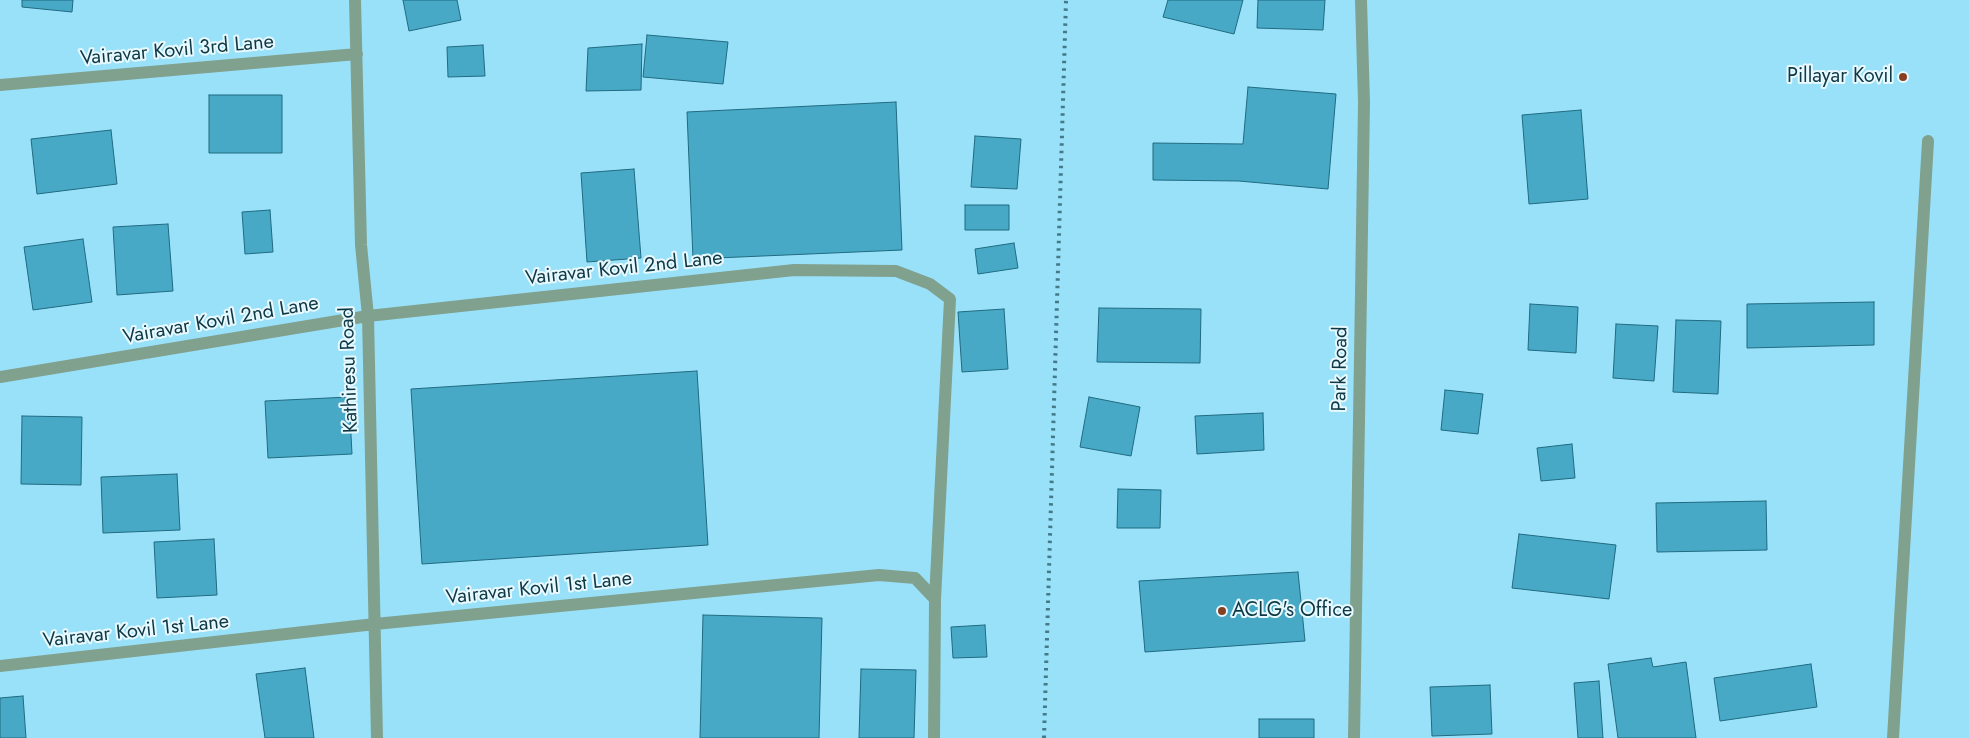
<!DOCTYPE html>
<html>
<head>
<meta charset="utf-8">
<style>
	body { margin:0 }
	canvas { display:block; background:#99e1f9 }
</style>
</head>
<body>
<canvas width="1969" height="738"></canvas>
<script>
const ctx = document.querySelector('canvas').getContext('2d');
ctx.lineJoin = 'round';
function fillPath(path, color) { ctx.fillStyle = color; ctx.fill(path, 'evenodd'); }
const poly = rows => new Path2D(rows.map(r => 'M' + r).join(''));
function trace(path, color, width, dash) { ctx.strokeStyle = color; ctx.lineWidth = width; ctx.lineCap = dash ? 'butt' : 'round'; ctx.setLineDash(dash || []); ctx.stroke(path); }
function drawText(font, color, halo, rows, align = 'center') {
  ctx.font = font + ' Jost,sans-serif'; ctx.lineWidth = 4; ctx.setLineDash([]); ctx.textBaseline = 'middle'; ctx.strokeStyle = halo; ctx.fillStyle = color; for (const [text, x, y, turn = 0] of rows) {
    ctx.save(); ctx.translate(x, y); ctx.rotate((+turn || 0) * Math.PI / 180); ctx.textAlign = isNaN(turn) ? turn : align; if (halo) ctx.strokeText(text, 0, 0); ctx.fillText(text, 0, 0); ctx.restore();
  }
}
const building = poly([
	[22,0,73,0,72,12,22,7,22,0],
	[403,0,457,0,461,20,409,31,403,0],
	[1168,0,1243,0,1234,34,1163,17,1168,0],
	[1258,0,1325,0,1323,30,1257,28,1258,0],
	[647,35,728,42,723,84,643,77,647,35],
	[642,44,641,90,586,91,588,48,642,44],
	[483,45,485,76,448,77,447,47,483,45],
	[1248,87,1336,94,1328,189,1239,181,1153,180,1153,143,1243,144,1248,87],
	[209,95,282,95,282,153,209,153,209,95],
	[896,102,902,250,693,259,687,112,896,102],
	[1581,110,1588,199,1529,204,1522,115,1581,110],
	[111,130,117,184,37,194,31,139,111,130],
	[975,136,1021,139,1017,189,971,187,975,136],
	[634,169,641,258,587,262,581,173,634,169],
	[965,205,1009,205,1009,230,965,230,965,205],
	[270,210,273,252,245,254,242,212,270,210],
	[168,224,173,291,117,295,113,227,168,224],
	[83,239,92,302,33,310,24,247,83,239],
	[1014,243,1018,268,978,274,975,249,1014,243],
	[1874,302,1874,345,1747,348,1747,304,1874,302],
	[1530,304,1578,307,1576,353,1528,350,1530,304],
	[1099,308,1201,309,1200,363,1097,362,1099,308],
	[1004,309,1008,369,962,372,958,312,1004,309],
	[1676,320,1721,321,1718,394,1673,392,1676,320],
	[1616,324,1658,326,1654,381,1613,378,1616,324],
	[697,371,708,545,422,564,411,389,697,371],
	[1445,390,1483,394,1478,434,1441,430,1445,390],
	[349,397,352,454,268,458,265,401,349,397],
	[1089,397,1140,407,1131,456,1080,447,1089,397],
	[1263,413,1264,450,1197,454,1195,416,1263,413],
	[22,416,82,417,81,485,21,484,22,416],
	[1572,444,1575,478,1541,481,1537,448,1572,444],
	[177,474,180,530,103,533,101,477,177,474],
	[1118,489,1161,490,1160,528,1117,528,1118,489],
	[1766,501,1767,550,1657,552,1656,503,1766,501],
	[1519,534,1616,545,1609,599,1512,588,1519,534],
	[214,539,217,595,157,598,154,542,214,539],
	[1298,572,1305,641,1145,652,1139,581,1298,572],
	[703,615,822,618,819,738,700,738,703,615],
	[985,625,987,657,953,658,951,627,985,625],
	[1651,658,1653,667,1686,662,1696,738,1618,738,1608,664,1651,658],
	[1811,664,1817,707,1720,721,1714,678,1811,664],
	[305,668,314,738,265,738,256,674,305,668],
	[861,669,916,670,914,738,859,738,861,669],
	[1599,681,1603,738,1578,738,1574,683,1599,681],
	[1490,685,1492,734,1432,736,1430,687,1490,685],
	[23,696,26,738,0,738,0,698,23,696],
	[1259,719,1314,719,1314,738,1259,738,1259,719]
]);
const minor = poly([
	[355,0,361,245,368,316,377,738],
	[0,85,357,54],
	[0,377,368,316,794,270,896,271,930,284,950,299,935,599],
	[0,666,375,624,879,575,915,578,935,599,934,738],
	[1354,738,1364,102,1361,0],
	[1893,738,1928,141]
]);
const rail = poly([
	[1044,738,1066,0]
]);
const markers = [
	[1903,77,5,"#873f22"],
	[1222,611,5,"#873f22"]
];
const streetNames = [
	["Vairavar Kovil 3rd Lane",177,51,-5],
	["Vairavar Kovil 2nd Lane",624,269,-6],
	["Vairavar Kovil 2nd Lane",221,321,-10],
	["Park Road",1341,369,-89],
	["Kathiresu Road",350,370,-92],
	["Vairavar Kovil 1st Lane",539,589,-6],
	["Vairavar Kovil 1st Lane",136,632,-6]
];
const poiNames = [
	["Pillayar Kovil",1893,77],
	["ACLG's Office",1232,611,"left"]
];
fillPath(building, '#48a9c6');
trace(building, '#1f6b81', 1);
trace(minor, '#81a18f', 12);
trace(rail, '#437989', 4, [2.5, 5]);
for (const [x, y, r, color] of markers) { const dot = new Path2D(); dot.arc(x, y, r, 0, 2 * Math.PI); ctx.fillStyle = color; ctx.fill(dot); trace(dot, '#e8f9ff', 2); }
drawText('20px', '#0e3844', '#e8f9ff', streetNames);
drawText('20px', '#0e3844', '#e8f9ff', poiNames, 'right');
</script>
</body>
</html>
